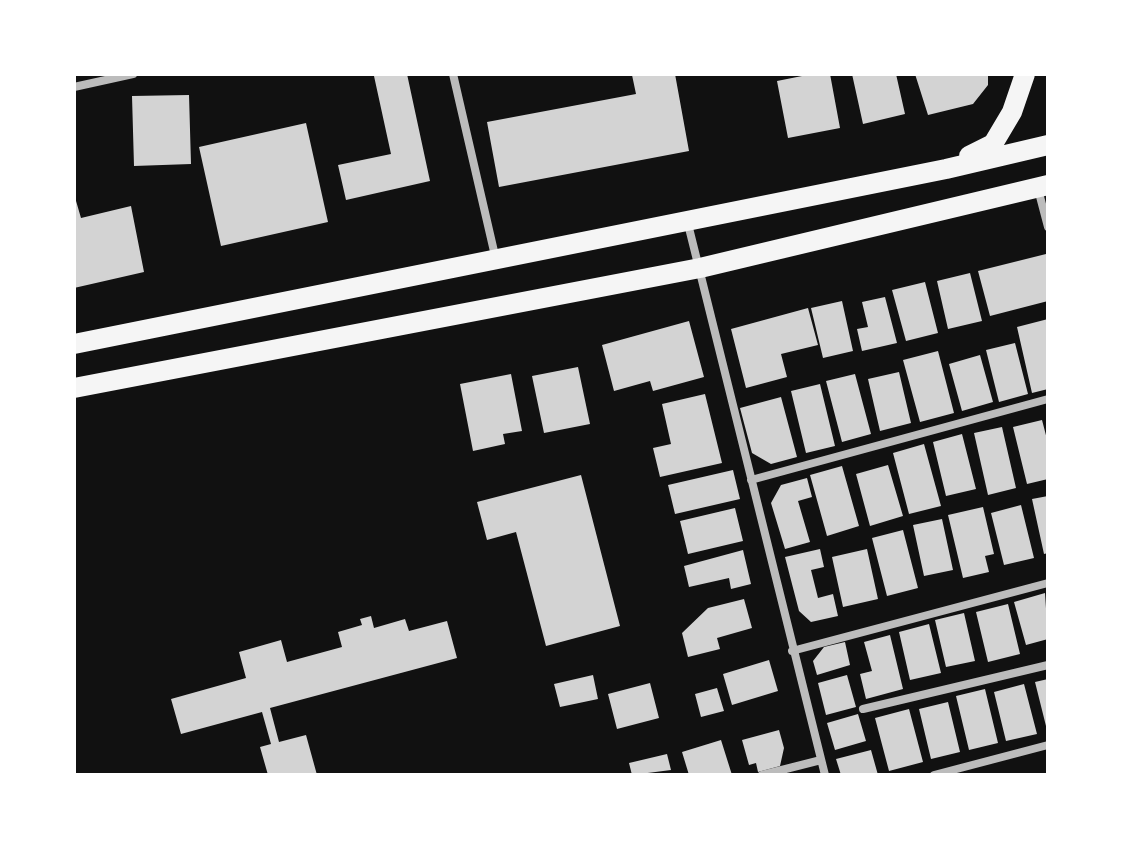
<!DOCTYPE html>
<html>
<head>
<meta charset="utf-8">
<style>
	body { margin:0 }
	#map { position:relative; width:1122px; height:849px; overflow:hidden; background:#111; font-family:"DM Sans",sans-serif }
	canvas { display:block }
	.frame { position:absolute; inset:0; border:76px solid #fff; pointer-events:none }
</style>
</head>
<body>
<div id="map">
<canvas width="1122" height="849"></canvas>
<div class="frame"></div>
</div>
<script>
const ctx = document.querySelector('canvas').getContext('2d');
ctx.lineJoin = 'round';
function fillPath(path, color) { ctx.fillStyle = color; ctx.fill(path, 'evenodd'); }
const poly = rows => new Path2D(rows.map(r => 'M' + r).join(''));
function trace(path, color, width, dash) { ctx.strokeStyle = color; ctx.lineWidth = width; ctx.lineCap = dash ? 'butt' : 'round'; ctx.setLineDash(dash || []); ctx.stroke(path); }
const building = poly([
	[384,74,407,74,430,181,346,200,338,165,391,154,374,76],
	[636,74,675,74,689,151,499,187,487,122,636,94,632,75],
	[812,74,830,74,840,128,788,138,777,81],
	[852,74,896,74,905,114,863,124],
	[915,74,988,74,988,85,973,104,928,115],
	[189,95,191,164,134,166,132,96],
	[306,123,328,222,221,246,199,147],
	[74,194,81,218,131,206,144,272,74,288],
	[1046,254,1048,301,990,316,978,271],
	[970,273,982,321,948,329,937,281],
	[925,282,938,333,906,341,892,290],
	[885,297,897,343,862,351,857,329,868,327,862,302],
	[842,301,853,351,823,358,811,308],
	[808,308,818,345,781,354,787,377,746,388,731,329],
	[1048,319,1048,389,1032,393,1017,327],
	[689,321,704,377,653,391,650,381,614,391,602,345],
	[1015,343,1028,394,999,402,986,350],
	[938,351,954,413,920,422,903,360],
	[980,355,993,402,962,411,949,364],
	[578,367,590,424,544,433,532,376],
	[899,372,911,423,880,431,868,379],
	[511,374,522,431,503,434,505,444,473,451,460,384],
	[855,374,871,434,842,442,826,381],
	[820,384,835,446,806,453,791,391],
	[705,394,722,463,660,477,653,448,671,444,662,404],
	[781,397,797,457,771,464,752,453,740,408],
	[1042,420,1048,443,1048,479,1027,484,1013,427],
	[1002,427,1016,488,988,495,974,433],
	[962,434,976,489,946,496,933,442],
	[924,444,941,506,909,514,893,453],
	[888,465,903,516,870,526,856,474],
	[842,466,859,526,827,536,810,475],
	[733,470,740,499,675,514,668,485],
	[581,475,620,626,546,646,516,532,487,540,477,502],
	[807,478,812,497,798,501,810,542,785,549,771,503,781,485],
	[1048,496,1048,553,1044,554,1032,499],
	[1021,505,1034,558,1004,565,991,513],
	[983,507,994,554,985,556,989,572,963,578,948,515],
	[735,508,743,541,688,554,680,521],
	[942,519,953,570,924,576,913,525],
	[903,530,918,588,887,596,872,538],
	[820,549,824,567,811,570,818,598,833,594,838,616,811,622,799,611,785,557],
	[867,549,878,599,843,607,832,557],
	[743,550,751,584,731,589,729,578,689,587,684,566],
	[1045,593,1048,639,1026,645,1014,602],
	[744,599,752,628,717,638,720,649,688,657,682,633,708,608],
	[1008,604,1020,654,988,662,976,612],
	[964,613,975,661,946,667,935,620],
	[371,616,374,628,405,619,409,631,447,621,457,658,270,708,279,742,306,735,317,775,268,775,260,747,271,744,262,712,181,734,171,699,246,678,239,652,281,640,287,662,342,647,338,632,362,625,360,619],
	[929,624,941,673,910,680,899,632],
	[890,635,903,689,866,699,860,674,872,671,864,642],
	[845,642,850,665,817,675,813,661,824,647],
	[769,660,778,691,732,705,723,674],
	[593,675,598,699,560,707,554,684],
	[847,675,856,707,826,715,818,683],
	[1048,679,1048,730,1047,730,1035,682],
	[650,683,659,718,617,729,608,694],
	[1024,684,1037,734,1006,741,994,692],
	[717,688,724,711,701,717,695,694],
	[985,689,998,743,969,750,956,696],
	[948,702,960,752,931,759,919,709],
	[909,709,923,762,889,771,875,718],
	[858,714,866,741,835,750,827,723],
	[779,730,784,748,780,766,758,772,756,763,749,765,742,740],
	[721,740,732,775,689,775,682,752],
	[871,750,878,775,841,775,836,759],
	[667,754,671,770,632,775,629,763]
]);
const minor = poly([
	[453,74,496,260],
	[74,87,133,74],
	[1038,189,1048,227],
	[687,220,825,775],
	[751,480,1048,399],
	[792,651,1048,583],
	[863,709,1048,665],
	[762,775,821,760],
	[934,775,1048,745]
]);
const primary = poly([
	[969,156,993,144,1012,112,1025,74],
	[74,344,946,169,1048,145],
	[74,388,700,268,1048,185]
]);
fillPath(building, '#d3d3d3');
trace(minor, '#bcbcbc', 8);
trace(primary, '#f5f5f5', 20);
</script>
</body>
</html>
